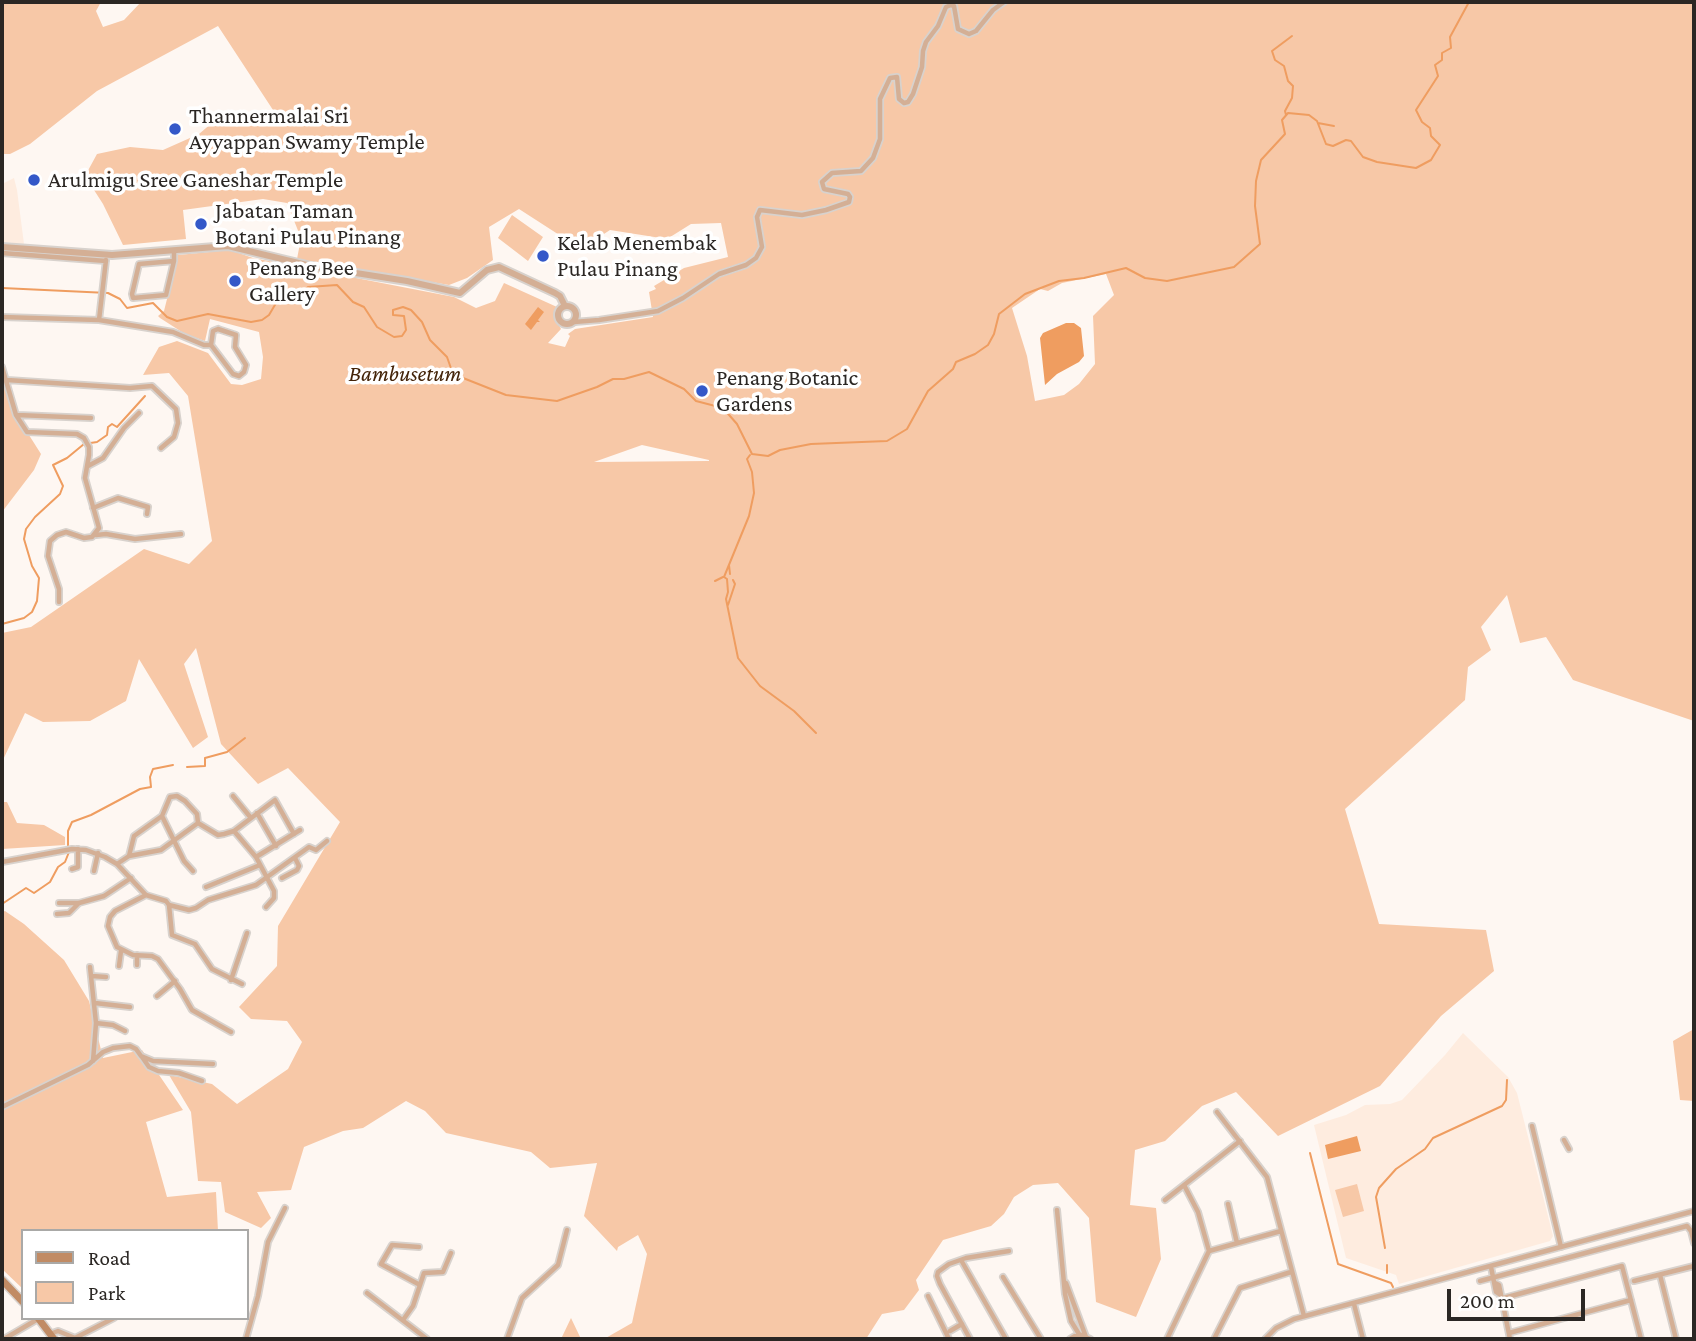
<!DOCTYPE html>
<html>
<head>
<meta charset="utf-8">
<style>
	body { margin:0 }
	#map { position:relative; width:1696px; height:1341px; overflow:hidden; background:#fef7f2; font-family:"Crimson Pro",serif }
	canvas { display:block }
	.frame { position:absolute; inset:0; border:4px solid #2b2724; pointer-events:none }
	.legend { position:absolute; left:21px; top:1229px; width:228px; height:91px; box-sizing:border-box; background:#fff; border:2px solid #aaa9a7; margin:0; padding:9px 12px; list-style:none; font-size:21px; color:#2b2724 }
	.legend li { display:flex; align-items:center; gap:14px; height:35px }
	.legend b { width:35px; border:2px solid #aaa9a7 }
	.scale { position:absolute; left:1447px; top:1289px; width:138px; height:32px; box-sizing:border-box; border:4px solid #2b2724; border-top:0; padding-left:9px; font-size:21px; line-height:24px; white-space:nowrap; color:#2b2724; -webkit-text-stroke:5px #fff; paint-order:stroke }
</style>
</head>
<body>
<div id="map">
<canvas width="1696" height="1341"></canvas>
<div class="frame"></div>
<ul class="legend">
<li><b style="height:9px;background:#c18b64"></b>Road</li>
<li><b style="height:19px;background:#f7c8a7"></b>Park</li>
</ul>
<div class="scale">200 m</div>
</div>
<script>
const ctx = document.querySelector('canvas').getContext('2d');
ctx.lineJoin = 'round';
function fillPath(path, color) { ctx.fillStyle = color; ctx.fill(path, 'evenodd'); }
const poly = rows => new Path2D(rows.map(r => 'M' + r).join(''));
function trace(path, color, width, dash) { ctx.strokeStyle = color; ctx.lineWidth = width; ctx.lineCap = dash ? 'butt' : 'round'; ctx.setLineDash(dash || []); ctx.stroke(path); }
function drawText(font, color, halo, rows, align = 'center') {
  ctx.font = font + ' "Crimson Pro",serif'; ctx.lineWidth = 7; ctx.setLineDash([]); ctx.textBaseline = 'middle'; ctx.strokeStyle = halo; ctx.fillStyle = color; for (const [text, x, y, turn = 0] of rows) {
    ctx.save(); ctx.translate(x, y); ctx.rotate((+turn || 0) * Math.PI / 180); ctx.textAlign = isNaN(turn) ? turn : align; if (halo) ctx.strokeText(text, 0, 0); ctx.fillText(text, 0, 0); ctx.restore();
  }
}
const built = poly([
	[14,178,17,190,24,244,2,242,2,184],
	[1463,1033,1508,1077,1517,1093,1553,1236,1550,1241,1399,1284,1396,1275,1346,1258,1314,1125,1346,1115,1365,1105,1390,1104,1402,1100,1445,1055]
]);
const green = poly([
	[2,2,101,2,96,11,103,27,124,20,141,2,1694,2,1694,721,1573,680,1546,637,1520,643,1507,595,1481,627,1491,650,1468,667,1465,700,1345,809,1379,924,1486,930,1494,971,1441,1016,1380,1086,1278,1136,1236,1092,1202,1106,1165,1141,1135,1150,1130,1205,1156,1208,1161,1259,1136,1317,1096,1302,1089,1218,1058,1183,1033,1185,1014,1197,1004,1214,991,1226,943,1240,916,1280,919,1290,904,1310,882,1314,866,1339,604,1339,632,1323,647,1254,638,1235,618,1247,617,1251,584,1216,597,1163,550,1168,531,1152,446,1133,425,1111,406,1101,363,1128,343,1131,304,1147,291,1190,257,1192,271,1218,261,1228,225,1212,221,1182,198,1181,191,1112,169,1075,212,1084,237,1104,288,1069,302,1042,287,1021,251,1019,239,1007,277,966,278,926,340,822,288,768,258,784,221,744,196,648,184,664,208,737,193,748,139,659,126,701,90,721,43,722,25,713,2,762,2,633,31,627,144,549,189,564,212,541,188,396,169,373,143,375,159,347,177,341,208,353,231,384,242,385,261,379,263,357,259,332,210,319,205,341,185,334,160,318,158,316,164,311,178,255,230,250,253,258,454,297,476,308,495,301,504,283,557,307,554,316,561,329,548,343,565,347,570,336,568,334,575,329,653,317,649,292,656,289,654,286,684,268,728,257,721,223,691,224,667,239,610,230,581,249,519,209,489,227,493,260,467,278,449,285,297,259,301,238,287,203,263,199,183,210,186,239,123,245,103,204,85,176,97,154,130,147,163,150,199,134,226,111,245,119,273,110,218,26,97,91,30,144,10,154,2,154],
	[1106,274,1114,295,1093,316,1095,364,1079,384,1064,395,1035,401,1027,356,1012,308,1040,289,1048,291,1062,283],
	[642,445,709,460,709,461,594,462],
	[512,215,543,237,528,261,498,238],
	[2,365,7,376,15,413,41,454,34,470,2,512],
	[2,802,7,802,17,823,44,825,65,837,65,845,2,849],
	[5,911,24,924,64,960,89,1001,103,1058,142,1050,183,1110,146,1122,167,1197,216,1192,218,1231,23,1231,23,1289,2,1269,2,912],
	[1694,1029,1694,1101,1680,1100,1673,1041],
	[1357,1184,1364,1211,1343,1217,1335,1190],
	[571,1318,581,1339,561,1339]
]);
const water = poly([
	[538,307,544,312,538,320,540,322,537,322,531,330,525,324],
	[1066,323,1074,323,1081,328,1084,356,1079,362,1057,374,1045,385,1040,338,1043,333],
	[1357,1136,1361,1151,1328,1159,1325,1145]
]);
const stream = poly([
	[1286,115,1285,111,1292,98,1293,86,1288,81,1284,66,1275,60,1272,51,1292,36],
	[1318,123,1334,126],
	[2,288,108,293,120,299,127,308,153,303,167,317,177,321,208,314,251,322,262,320,269,315,279,298,287,293,297,289,305,290,308,287,337,285,353,302,364,307,377,327,394,337,402,336,406,330,404,316,393,315,393,310,403,307,411,310,422,322,430,340,447,357,453,374,506,395,557,401,597,387,613,379,624,379,649,372,684,389,696,401,723,408,737,424,752,454,768,456,780,450,811,444,887,441,907,429,928,391,953,369,956,362,975,354,988,345,994,334,999,314,1025,294,1059,281,1084,278,1126,268,1145,278,1167,281,1234,267,1260,244,1255,206,1256,181,1261,160,1285,134,1282,120,1288,113,1309,115,1317,121,1326,144,1333,146,1346,140,1351,141,1363,157,1377,162,1416,168,1431,160,1440,145,1431,136,1430,128,1422,122,1416,110,1438,76,1435,65,1442,60,1442,53,1451,48,1450,37,1469,2],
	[750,455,747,459,752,472,754,493,749,516,724,577,727,579,728,592,726,599,738,658,760,686,794,711,816,733],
	[729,565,730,574],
	[715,581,723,577],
	[728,605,735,584,733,580],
	[2,624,24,618,32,612,37,601,39,578,32,566,24,539,26,529,35,517,60,494,63,486,53,465,67,458,84,444,97,442,107,435,108,427,112,424,117,427,145,396],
	[187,767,205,766,205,758,227,752,245,738],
	[68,847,68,831,72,822,91,815,140,789,151,787,150,777,153,769,173,765],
	[2,904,26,888,34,893,50,882,58,867,65,862,69,852],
	[1310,1153,1338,1264,1391,1283,1393,1287],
	[1385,1248,1376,1197,1379,1188,1396,1169,1425,1149,1433,1138,1502,1106,1506,1100,1507,1080],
	[1387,1265,1387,1273]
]);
const minor = poly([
	[174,251,174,261,139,264,132,294,133,298,166,295,174,261],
	[2,253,106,261],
	[2,317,99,320,173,332,204,345,211,345],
	[99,320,106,260],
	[574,322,599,320,658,311,683,298,719,274,746,265,756,258,762,247,757,217,760,210,802,215,826,210,849,202,850,197,848,194,824,189,822,182,832,173,861,171,873,158,880,139,880,99,890,78,897,77,899,99,904,103,908,102,913,94,922,67,923,51,926,42,938,26,946,7,951,5,954,6,958,29,969,34,976,31,993,10,1004,2],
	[218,329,236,335,235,347,246,365,244,372,239,376,233,374,211,345,213,331,218,329],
	[2,367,16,415,27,432,77,434,84,438,89,447,89,455,85,478,99,528,92,537,84,538,66,532,57,535,50,541,48,556,59,589,59,602],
	[7,380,130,388,152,386,176,409,178,423,174,437,161,448],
	[17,415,91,418],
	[88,466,103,458,124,428,139,413],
	[93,508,118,498,148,507,147,514],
	[96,535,106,534,135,539,181,534],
	[233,796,251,818],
	[257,813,276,846],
	[162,816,184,861,193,871],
	[198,823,218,835,224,834,234,831,275,800,294,834],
	[234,831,256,857,274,891,274,898,266,907],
	[129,856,134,836,162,816,170,797,177,796,185,801,197,814,198,823],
	[256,857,300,830],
	[2,862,72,849,86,850,105,857,117,864,146,895,166,901,169,905,172,935,195,944,212,969,242,984],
	[117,864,129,856,161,850,198,823],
	[72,869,78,867,78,849],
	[94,871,98,853],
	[282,878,297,870,299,866,295,858],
	[206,887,260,865],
	[146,895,115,911,110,917,108,926,117,947,133,955,152,956,158,959,180,989,192,1010,231,1032],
	[59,903,78,903],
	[169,905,189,910,196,908,208,900,256,885,309,847,316,850,327,841],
	[57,914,69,913,79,903,104,896,131,878],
	[137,965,137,955],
	[119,966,121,951],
	[90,967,96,1023,93,1061],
	[92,976,106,977],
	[231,980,247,933],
	[157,996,175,981],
	[95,1003,130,1007],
	[96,1023,113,1025,125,1031],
	[142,1057,149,1067,158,1071,179,1073,202,1081],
	[2,1107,88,1065,103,1052,113,1048,130,1046,136,1049,141,1056,153,1061,213,1064],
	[1217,1112,1267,1177,1304,1316],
	[1532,1126,1561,1247],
	[1564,1140,1569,1149],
	[1184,1185,1198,1212,1209,1251],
	[1165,1200,1240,1141],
	[1228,1204,1237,1243],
	[1057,1210,1065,1294,1071,1321,1079,1334,1090,1339],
	[419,1247,392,1245,381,1264,420,1285],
	[961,1260,1006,1339],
	[1491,1267,1496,1292,1499,1294],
	[1660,1275,1676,1339],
	[1003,1277,1041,1339],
	[1480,1281,1687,1226,1691,1231,1694,1243],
	[1634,1281,1694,1266],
	[1066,1283,1086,1337],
	[1495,1283,1499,1285,1510,1339],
	[367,1293,427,1339],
	[928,1296,949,1339],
	[1500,1299,1622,1266,1641,1339],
	[1354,1304,1363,1339],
	[403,1320,413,1306,424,1273,443,1272,451,1253],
	[950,1331,962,1324],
	[1509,1333,1631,1300],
	[50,1334,58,1331,75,1338,114,1318],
	[4,1339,38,1319],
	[246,1339,258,1296,268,1242,285,1208],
	[507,1339,522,1298,558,1265,567,1230],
	[970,1339,940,1284,937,1276,938,1272,949,1264,966,1258,1009,1251],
	[1070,1339,1075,1336,1082,1339],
	[1167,1339,1209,1251,1281,1231],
	[1214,1339,1240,1288,1291,1272],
	[1265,1339,1276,1328,1294,1319,1694,1211]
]);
const tertiary = poly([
	[2,247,112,255,228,246,311,266,407,281,460,293,487,270,499,267,555,293,560,296,565,306],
	'558 315a9 9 0 1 1 18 0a9 9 0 1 1-18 0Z'
]);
const secondary = poly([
	[2,1280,23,1302],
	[38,1318,54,1339]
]);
const markers = [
	[175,129,7,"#3458c8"],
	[34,180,7,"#3458c8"],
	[201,224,7,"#3458c8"],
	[543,256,7,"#3458c8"],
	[235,281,7,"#3458c8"],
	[702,391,7,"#3458c8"]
];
const poiNames = [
	["Thannermalai Sri",189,116],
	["Ayyappan Swamy Temple",189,142],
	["Arulmigu Sree Ganeshar Temple",48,180],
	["Jabatan Taman",215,211],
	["Botani Pulau Pinang",215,237],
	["Kelab Menembak",557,243],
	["Pulau Pinang",557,269],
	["Penang Bee",249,268],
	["Gallery",249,294],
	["Penang Botanic",716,378],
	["Gardens",716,404]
];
const parkNames = [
	["Bambusetum",405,374]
];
fillPath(built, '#feecdf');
fillPath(green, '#f7c8a7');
fillPath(water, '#ef9d60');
trace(stream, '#ef9d60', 2);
trace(minor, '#d8d2cd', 8);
trace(tertiary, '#d8d2cd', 10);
trace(secondary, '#d8d2cd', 10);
trace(minor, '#d4af95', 4.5);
trace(tertiary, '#d4af95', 6);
trace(secondary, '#c18b64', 7);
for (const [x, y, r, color] of markers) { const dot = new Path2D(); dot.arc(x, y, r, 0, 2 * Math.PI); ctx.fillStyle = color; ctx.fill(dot); trace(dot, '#fff', 2.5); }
drawText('23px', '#2b2724', '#fff', poiNames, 'left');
drawText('italic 23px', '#432308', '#fff', parkNames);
</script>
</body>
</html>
